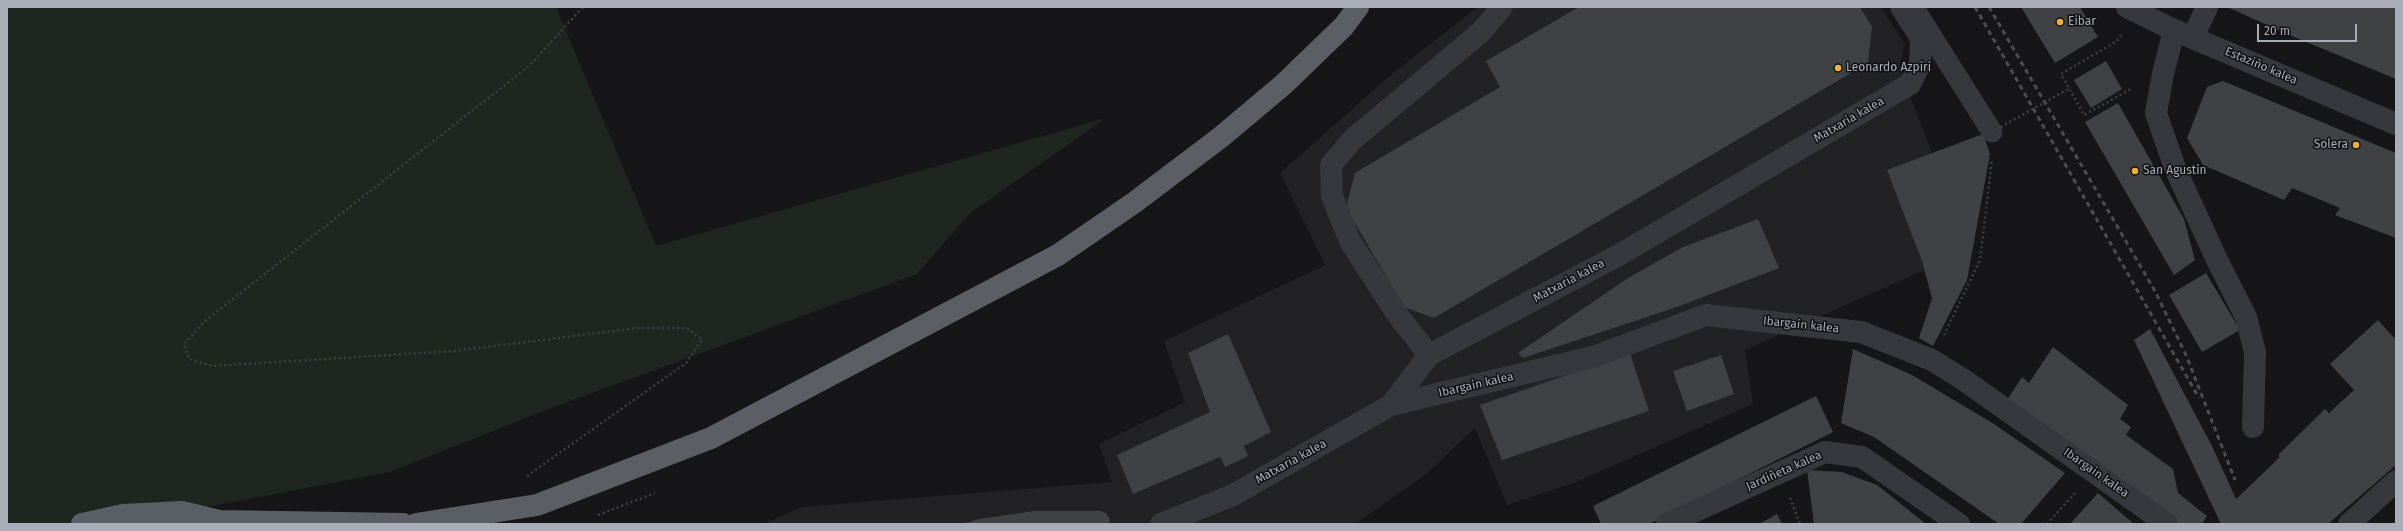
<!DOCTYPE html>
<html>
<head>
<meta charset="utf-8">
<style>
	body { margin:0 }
	#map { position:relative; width:2403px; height:531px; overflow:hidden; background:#161618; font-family:"Fira Sans",sans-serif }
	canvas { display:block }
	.frame { position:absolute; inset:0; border:8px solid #a8adb8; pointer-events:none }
	.scale { position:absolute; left:2257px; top:24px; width:100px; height:18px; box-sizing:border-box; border:2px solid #a8adb8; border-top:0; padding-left:5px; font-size:12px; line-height:14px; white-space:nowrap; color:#a8adb8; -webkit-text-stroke:3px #111113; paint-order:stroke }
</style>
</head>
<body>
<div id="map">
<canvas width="2403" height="531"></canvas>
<div class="frame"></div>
<div class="scale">20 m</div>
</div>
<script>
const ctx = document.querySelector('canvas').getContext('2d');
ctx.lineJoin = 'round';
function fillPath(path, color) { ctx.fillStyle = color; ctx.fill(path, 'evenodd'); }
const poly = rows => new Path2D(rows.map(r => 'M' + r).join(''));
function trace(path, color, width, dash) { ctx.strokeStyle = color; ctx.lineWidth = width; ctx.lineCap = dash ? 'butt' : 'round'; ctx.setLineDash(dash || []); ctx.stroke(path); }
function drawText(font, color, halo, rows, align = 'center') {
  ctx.font = font + ' "Fira Sans",sans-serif'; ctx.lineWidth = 3; ctx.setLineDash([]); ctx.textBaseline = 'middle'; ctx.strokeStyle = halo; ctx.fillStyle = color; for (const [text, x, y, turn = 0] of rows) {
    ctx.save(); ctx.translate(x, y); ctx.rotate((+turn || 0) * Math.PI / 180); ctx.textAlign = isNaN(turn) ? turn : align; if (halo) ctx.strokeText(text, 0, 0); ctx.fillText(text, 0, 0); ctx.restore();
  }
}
const built = poly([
	[1478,7,1881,7,1905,45,1899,67,1932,153,1947,260,1745,350,1753,404,1574,483,1507,505,1475,428,1424,476,1355,524,763,524,801,507,1112,482,1099,444,1185,402,1164,341,1325,265,1280,173,1393,73]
]);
const green = poly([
	[7,7,556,7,656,246,1106,118,970,213,917,274,551,408,390,472,118,524,7,524]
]);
const building = poly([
	[1579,7,1860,7,1872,27,1868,63,1434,318,1404,307,1346,208,1355,173,1500,87,1486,61],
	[2021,7,2080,7,2098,37,2055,63],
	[2227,7,2396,7,2396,79,2294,37],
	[2106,61,2122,89,2091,108,2074,80],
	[2223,81,2396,153,2396,238,2335,215,2340,208,2292,188,2284,200,2203,165,2187,138,2207,87],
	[2118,103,2184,219,2195,260,2174,275,2085,122],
	[1983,134,1990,154,1967,280,1933,346,1919,338,1932,298,1922,261,1887,170],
	[1758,219,1779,268,1677,307,1523,358,1518,353,1628,278,1683,247],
	[2206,273,2240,330,2202,352,2169,295],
	[2378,320,2396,340,2396,465,2328,524,2221,524,2134,340,2150,329,2212,446,2236,499,2279,458,2279,454,2325,409,2329,413,2354,390,2330,364],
	[1228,334,1271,432,1244,446,1248,456,1225,467,1220,457,1133,494,1117,455,1210,412,1188,353],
	[2053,347,2128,405,2120,419,2131,427,2126,435,2173,469,2178,493,2207,516,2202,524,2175,524,2007,400,2022,377,2029,383],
	[1853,349,1912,375,1994,424,2065,473,2021,524,1999,524,1874,437,1841,423],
	[1630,353,1649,411,1502,460,1480,405],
	[1721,355,1734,394,1687,411,1673,371],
	[1816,396,1833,432,1649,524,1601,524,1593,506],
	[1807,470,1842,472,1877,485,1926,524,1814,524],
	[2098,493,2134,524,2070,524],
	[1034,511,1100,511,1106,513,1110,520,1108,524,963,524,979,519],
	[1777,514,1782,524,1759,524]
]);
const path = poly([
	[2121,35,2117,41,2061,74,2084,115,2131,89],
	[1944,335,1980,260,1992,159],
	[527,476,686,363,702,340,687,328,638,328,453,351,213,366,189,359,184,344,205,321,529,66,583,7],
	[1790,498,1800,524],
	[598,515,655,493],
	[2047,524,2075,493]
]);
const pedestrian = poly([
	[1917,13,1992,132]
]);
const minor = poly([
	[2127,7,2174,30,2396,124],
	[2174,30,2163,74,2156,113,2175,168,2217,260,2246,317,2255,352,2253,427],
	[2193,37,2207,7],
	[1429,355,1397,314,1350,241,1332,196,1331,165,1352,140,1481,32,1502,7],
	[1391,405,1593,357,1706,315,1861,332,1932,360,1964,380,2167,524],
	[1161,524,1233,495,1391,405,1429,355,1619,255,1910,84,1920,64,1921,38,1901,7],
	[1667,524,1825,452,1862,457,1959,524],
	[2349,524,2396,481]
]);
const trunk = poly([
	[82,524,123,515,182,512,219,521,403,524],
	[416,524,537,505,711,438,1058,255,1135,202,1221,137,1284,84,1344,26,1358,7]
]);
const rail = poly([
	[1975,7,2199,398],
	[1989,7,2155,291,2186,355,2235,480]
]);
const pathBridge = poly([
	[1992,132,2070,88]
]);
const markers = [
	[2060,22,4,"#f2b134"],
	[1838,68,4,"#f2b134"],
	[2356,145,4,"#f2b134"],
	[2135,171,4,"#f2b134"]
];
const poiNames = [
	["Eibar",2068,22],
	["Leonardo Azpiri",1846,68],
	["Solera",2348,145,"right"],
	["San Agustin",2143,171]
];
const streetNames = [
	["Estaziño kalea",2261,66,23],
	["Matxaria kalea",1849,120,-30],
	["Matxaria kalea",1569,281,-28],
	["Ibargain kalea",1801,325,6],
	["Ibargain kalea",1476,385,-13],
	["Matxaria kalea",1291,462,-29],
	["Jardiñeta kalea",1784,471,-24],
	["Ibargain kalea",2096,473,35]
];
fillPath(built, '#222225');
fillPath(green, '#1e261f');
fillPath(building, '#404145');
trace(path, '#3d3f44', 2.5, [2, 3]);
trace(pedestrian, '#37383d', 21);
trace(minor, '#37383d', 22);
trace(trunk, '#5b5e65', 22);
trace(rail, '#4a4c52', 3, [5, 4]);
trace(pathBridge, '#3d3f44', 2.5, [2, 3]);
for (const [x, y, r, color] of markers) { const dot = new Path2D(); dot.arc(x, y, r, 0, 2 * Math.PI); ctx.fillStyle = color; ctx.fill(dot); trace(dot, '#111113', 1.5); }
drawText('12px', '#a8adb8', '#111113', poiNames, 'left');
drawText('12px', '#a8adb8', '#111113', streetNames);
</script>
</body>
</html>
